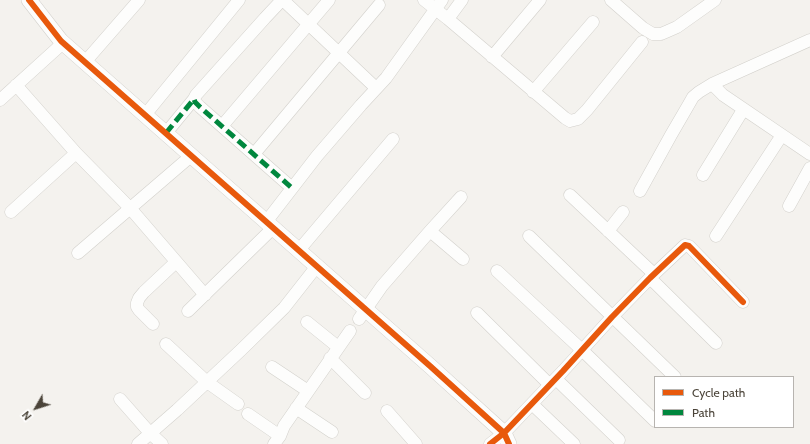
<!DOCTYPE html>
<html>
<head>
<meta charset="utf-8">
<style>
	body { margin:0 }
	#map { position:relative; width:810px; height:444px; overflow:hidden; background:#f4f2ee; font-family:Cabin,sans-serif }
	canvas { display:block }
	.legend { position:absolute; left:654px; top:376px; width:140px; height:52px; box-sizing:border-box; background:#fff; border:1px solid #b7b4b0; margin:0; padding:5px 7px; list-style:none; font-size:12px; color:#4b4439 }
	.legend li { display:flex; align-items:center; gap:8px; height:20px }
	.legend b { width:20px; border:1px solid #b7b4b0 }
	.north { position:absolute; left:16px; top:388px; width:40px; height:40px; -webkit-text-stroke:3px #fff; paint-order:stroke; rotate:231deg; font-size:11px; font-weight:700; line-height:16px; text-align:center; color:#4b4439 }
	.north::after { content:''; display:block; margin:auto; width:14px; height:18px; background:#4b4439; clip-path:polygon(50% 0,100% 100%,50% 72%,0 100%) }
</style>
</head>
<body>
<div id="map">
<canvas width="810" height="444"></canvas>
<ul class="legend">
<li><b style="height:5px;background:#e8590c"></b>Cycle path</li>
<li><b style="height:5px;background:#00873e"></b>Path</li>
</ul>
<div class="north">N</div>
</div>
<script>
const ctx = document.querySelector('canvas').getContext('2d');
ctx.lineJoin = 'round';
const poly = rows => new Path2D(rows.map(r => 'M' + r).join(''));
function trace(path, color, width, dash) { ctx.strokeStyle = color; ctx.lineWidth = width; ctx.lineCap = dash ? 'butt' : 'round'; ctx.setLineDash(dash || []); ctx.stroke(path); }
const minor = poly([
	[424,0,448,19,565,118,570,121,578,119,587,110,642,42],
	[611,0,643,28,653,34,661,34,668,31,677,27,715,0],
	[448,19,462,0],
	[492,57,540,0],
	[85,62,139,0],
	[712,84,723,95,810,154],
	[16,85,76,153,130,208,205,295],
	[533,92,593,22],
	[194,99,195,102,200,107,292,188],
	[0,100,63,43],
	[145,115,239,0],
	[222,126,329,0],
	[166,133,194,99,196,95,265,18,281,1,285,2,376,88],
	[254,154,379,5],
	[703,175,743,110],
	[640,191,671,135,689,104,693,97,699,92,712,84,810,40],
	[570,195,654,274],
	[789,206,810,168],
	[11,212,76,153],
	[266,222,317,156,361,105,386,78,442,0],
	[430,231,463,259],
	[608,231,623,212],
	[529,236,675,377],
	[716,236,782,135],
	[299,250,393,139],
	[78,253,191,156],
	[497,271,582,350,655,421],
	[650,278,716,343],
	[188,311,273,228],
	[477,313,550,385],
	[359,319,382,286,430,231,461,197],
	[307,322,338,347],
	[153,324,139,310,137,307,137,303,139,298,144,292,176,262],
	[166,344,207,382,238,404],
	[330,358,365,393],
	[272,367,308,391],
	[556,379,619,440],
	[120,399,150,433,162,444],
	[532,404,574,444],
	[296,408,332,432],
	[387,411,416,444],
	[248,414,280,436],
	[138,444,177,410,241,350,284,308,317,266],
	[274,444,280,436,284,426,350,331],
	[490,444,504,433,563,371,612,317,650,278,685,245,689,246,691,248,743,302]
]);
const tertiary = poly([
	[29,0,61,41,430,366,504,433,509,444]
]);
const quiet = poly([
	[166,133,194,99,195,102,200,107,292,188]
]);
const cycleway = poly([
	[29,0,61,41,430,366,504,433,509,444],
	[490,444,504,433,563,371,612,317,650,278,685,245,689,246,691,248,743,302]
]);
trace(minor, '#d2d0cb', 13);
trace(tertiary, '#d2d0cb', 16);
trace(minor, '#fdfdfc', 12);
trace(tertiary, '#fdfdfc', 15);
trace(quiet, '#00873e', 5, [10, 5]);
trace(cycleway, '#e8590c', 6);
</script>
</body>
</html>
